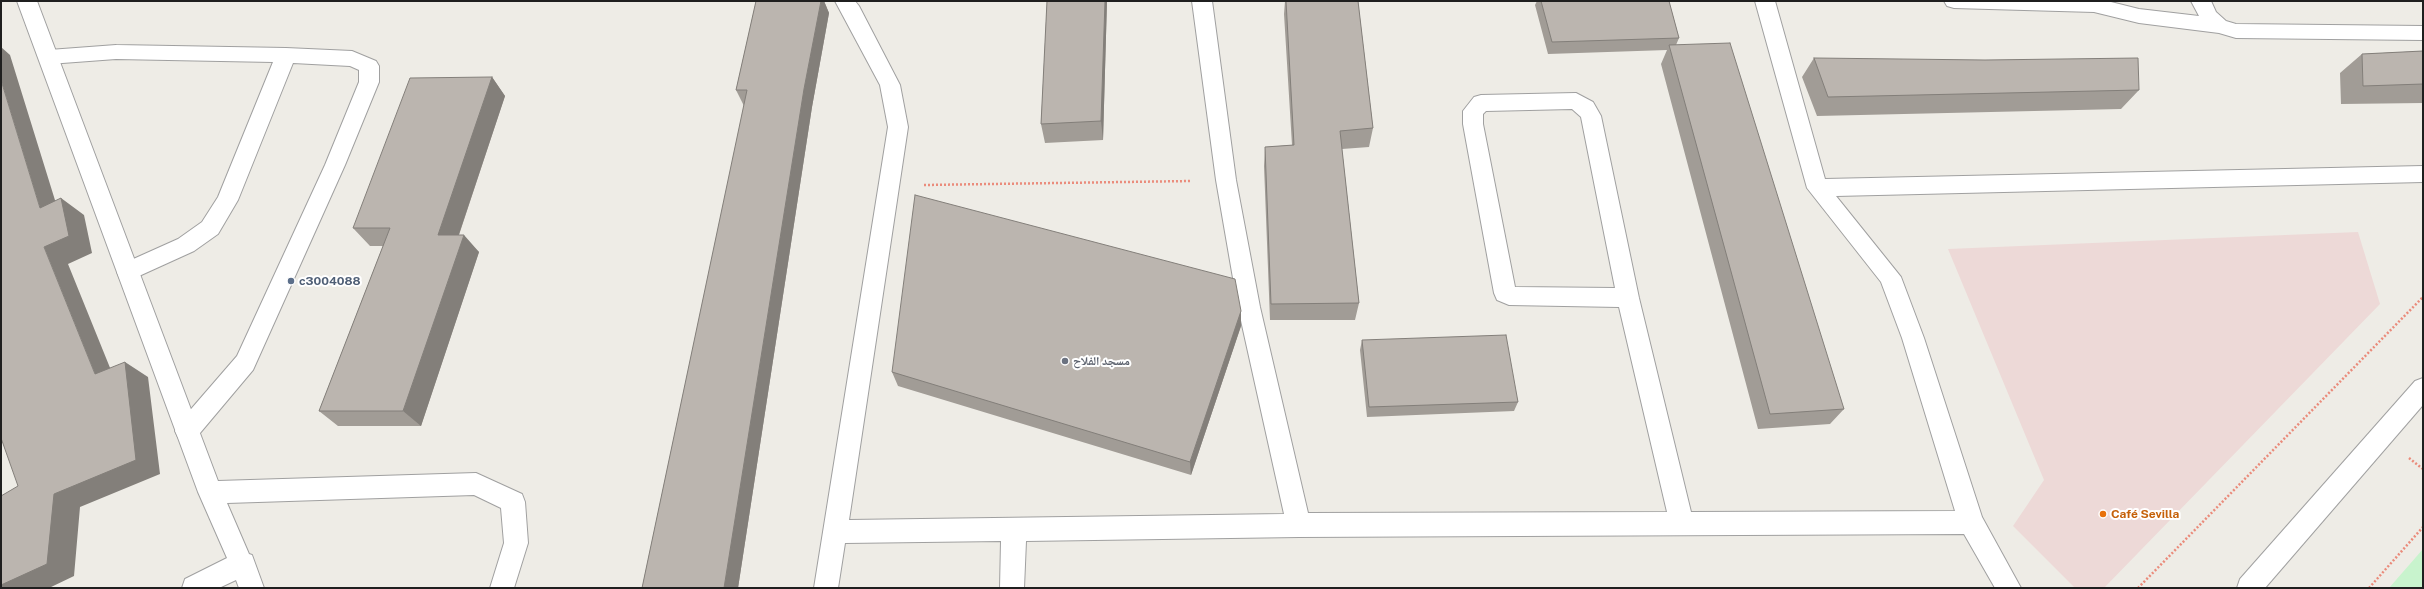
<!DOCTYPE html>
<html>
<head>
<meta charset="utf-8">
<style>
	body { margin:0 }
	#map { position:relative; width:2424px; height:589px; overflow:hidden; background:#eeece6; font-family:"Public Sans",sans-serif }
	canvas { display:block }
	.frame { position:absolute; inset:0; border:2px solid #1f1f1f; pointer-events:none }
</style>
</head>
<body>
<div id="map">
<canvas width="2424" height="589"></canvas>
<div class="frame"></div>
</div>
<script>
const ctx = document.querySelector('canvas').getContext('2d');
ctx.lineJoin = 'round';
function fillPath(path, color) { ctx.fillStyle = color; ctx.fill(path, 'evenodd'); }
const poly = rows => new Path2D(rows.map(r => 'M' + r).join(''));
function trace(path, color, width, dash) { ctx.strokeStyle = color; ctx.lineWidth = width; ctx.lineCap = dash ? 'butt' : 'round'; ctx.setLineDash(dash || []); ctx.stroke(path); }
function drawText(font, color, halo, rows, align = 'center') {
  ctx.font = font + ' "Public Sans","Noto Naskh Arabic",sans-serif'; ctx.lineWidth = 4; ctx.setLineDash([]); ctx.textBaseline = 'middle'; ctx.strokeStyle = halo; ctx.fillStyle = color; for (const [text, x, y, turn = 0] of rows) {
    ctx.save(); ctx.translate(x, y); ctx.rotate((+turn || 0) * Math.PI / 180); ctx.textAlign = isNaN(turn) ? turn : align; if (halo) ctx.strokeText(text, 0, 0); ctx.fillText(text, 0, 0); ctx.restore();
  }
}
const commercial = poly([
	[2358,232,2380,304,2104,588,2075,588,2013,526,2044,480,1948,249]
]);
const park = poly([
	[2423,549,2423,588,2389,588]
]);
const path = poly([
	[924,185,1191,181],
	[2409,458,2423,469],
	[2138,588,2423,297],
	[2369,588,2423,527]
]);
const service = poly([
	[116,45,286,48,352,51,376,61,379,66,379,82,345,165,253,370,195,439,187,442,179,439,175,431,179,423,237,356,325,165,359,82,359,70,350,66,293,63,238,200,218,234,194,251,128,281,120,279,117,272,120,265,178,239,202,222,218,197,273,62,116,59,49,64,42,62,39,57,42,52,49,50,116,45]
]);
const minor = poly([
	[17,1,37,1,218,481,476,473,522,494,525,502,528,543,514,588,490,588,504,543,501,508,474,495,227,503,249,554,252,555,264,588,239,588,236,580,219,588,182,588,185,579,227,558,198,492,17,1],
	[835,1,855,1,859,6,900,85,908,127,849,520,1284,514,1238,307,1216,180,1192,1,1212,1,1236,180,1260,307,1308,513,1667,512,1619,307,1509,305,1497,300,1494,293,1463,124,1463,111,1474,97,1481,95,1576,93,1593,102,1601,116,1639,298,1691,512,1955,511,1902,338,1881,282,1807,188,1755,1,1775,1,1825,179,2423,166,2423,182,1836,196,1901,277,1924,338,1982,517,2021,588,1995,588,1964,534,1299,537,1026,541,1024,588,1000,588,1001,541,845,543,838,588,814,588,888,127,880,85,835,1],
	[1572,109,1581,117,1615,288,1515,287,1483,124,1483,114,1486,111,1572,109],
	[1944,1,2107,1,2139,9,2199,16,2191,1,2211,1,2216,12,2226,21,2236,24,2423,26,2423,40,2236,38,2219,33,2139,23,2094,12,1954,8,1947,6,1944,1]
]);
const tertiary = poly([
	[2423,378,2423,405,2265,588,2237,588,2240,579,2415,381,2423,378]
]);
const wall = poly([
	[756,1,824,1,829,13,812,107,738,588,642,588,744,106,736,90],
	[1047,1,1107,1,1103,140,1045,143,1041,124],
	[1285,1,1358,1,1373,128,1369,147,1342,149,1359,303,1355,320,1270,320,1264,166,1265,147,1292,145,1284,14],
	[1537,1,1669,1,1679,38,1676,45,1844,409,1830,424,1758,429,1661,64,1667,50,1548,54,1535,5],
	[2423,51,2423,103,2341,104,2340,73,2362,54],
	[1814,58,2139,90,2121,109,1817,116,1802,77],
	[492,77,505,96,459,235,479,252,421,426,338,426,319,411,383,246,370,246,353,228],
	[1241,311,1241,326,1191,475,898,386,892,372],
	[1362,340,1518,402,1514,411,1367,417,1360,350]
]);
const shadedWall = poly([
	[821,1,824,1,829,13,812,107,738,588,724,588,804,89],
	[1105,1,1107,1,1103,140,1101,121],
	[1,47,10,55,63,226,40,208,1,80],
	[492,77,505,96,453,252,438,235],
	[61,198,84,215,92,253,68,264,119,390,95,374,44,247],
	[464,235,479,252,421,426,403,411],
	[1241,311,1241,326,1191,475,1190,462],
	[125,362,148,377,160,474,80,507,74,576,49,588,1,588,1,585,54,494]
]);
const building = poly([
	[756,1,821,1,804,89,724,588,642,588,747,90,736,90,756,1],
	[1047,1,1105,1,1101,121,1041,124,1047,1],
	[1286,1,1358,1,1373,128,1340,131,1359,303,1271,304,1265,147,1294,145,1286,1],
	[1541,1,1669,1,1679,38,1552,42,1541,1],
	[1730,43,1844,409,1770,414,1669,45,1730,43],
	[2423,51,2423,84,2363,86,2362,54,2423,51],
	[1814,58,1985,60,2138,58,2139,90,1828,97,1814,58],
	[492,77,438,235,464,235,403,411,319,411,390,228,353,228,410,78,492,77],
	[1,80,40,208,61,198,69,236,44,247,95,374,125,362,136,460,54,494,47,564,1,585,1,496,18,486,1,438,1,80],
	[915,195,1235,279,1241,311,1190,462,892,372,915,195],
	[1506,335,1518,402,1369,407,1362,340,1506,335]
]);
const markers = [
	[291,281,4,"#5c6f8a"],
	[1065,361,4,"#6b7280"],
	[2103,514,4,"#e8710a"]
];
const serviceNames = [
	["c3004088",299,281]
];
const worshipNames = [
	["مسجد الفلاح",1073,361]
];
const foodNames = [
	["Café Sevilla",2111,514]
];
fillPath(commercial, '#edd9d7');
fillPath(park, '#c8f3cd');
trace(service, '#a0a0a0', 2);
trace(minor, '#a0a0a0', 2);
trace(tertiary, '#a0a0a0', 2);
trace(path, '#ea8b7b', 2.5, [2, 2]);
fillPath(service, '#fff');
fillPath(minor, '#fff');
fillPath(tertiary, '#fff');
fillPath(wall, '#a19c96');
fillPath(shadedWall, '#837f7a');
fillPath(building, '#bbb5af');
trace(building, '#837f7a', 1);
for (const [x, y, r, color] of markers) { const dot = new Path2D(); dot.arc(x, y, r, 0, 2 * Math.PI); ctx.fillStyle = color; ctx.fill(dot); trace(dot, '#fff', 1.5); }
drawText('bold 12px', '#4e5e75', '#fff', serviceNames, 'left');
drawText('bold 12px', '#5b616d', '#fff', worshipNames, 'left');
drawText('bold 12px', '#c56008', '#fff', foodNames, 'left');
</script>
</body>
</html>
